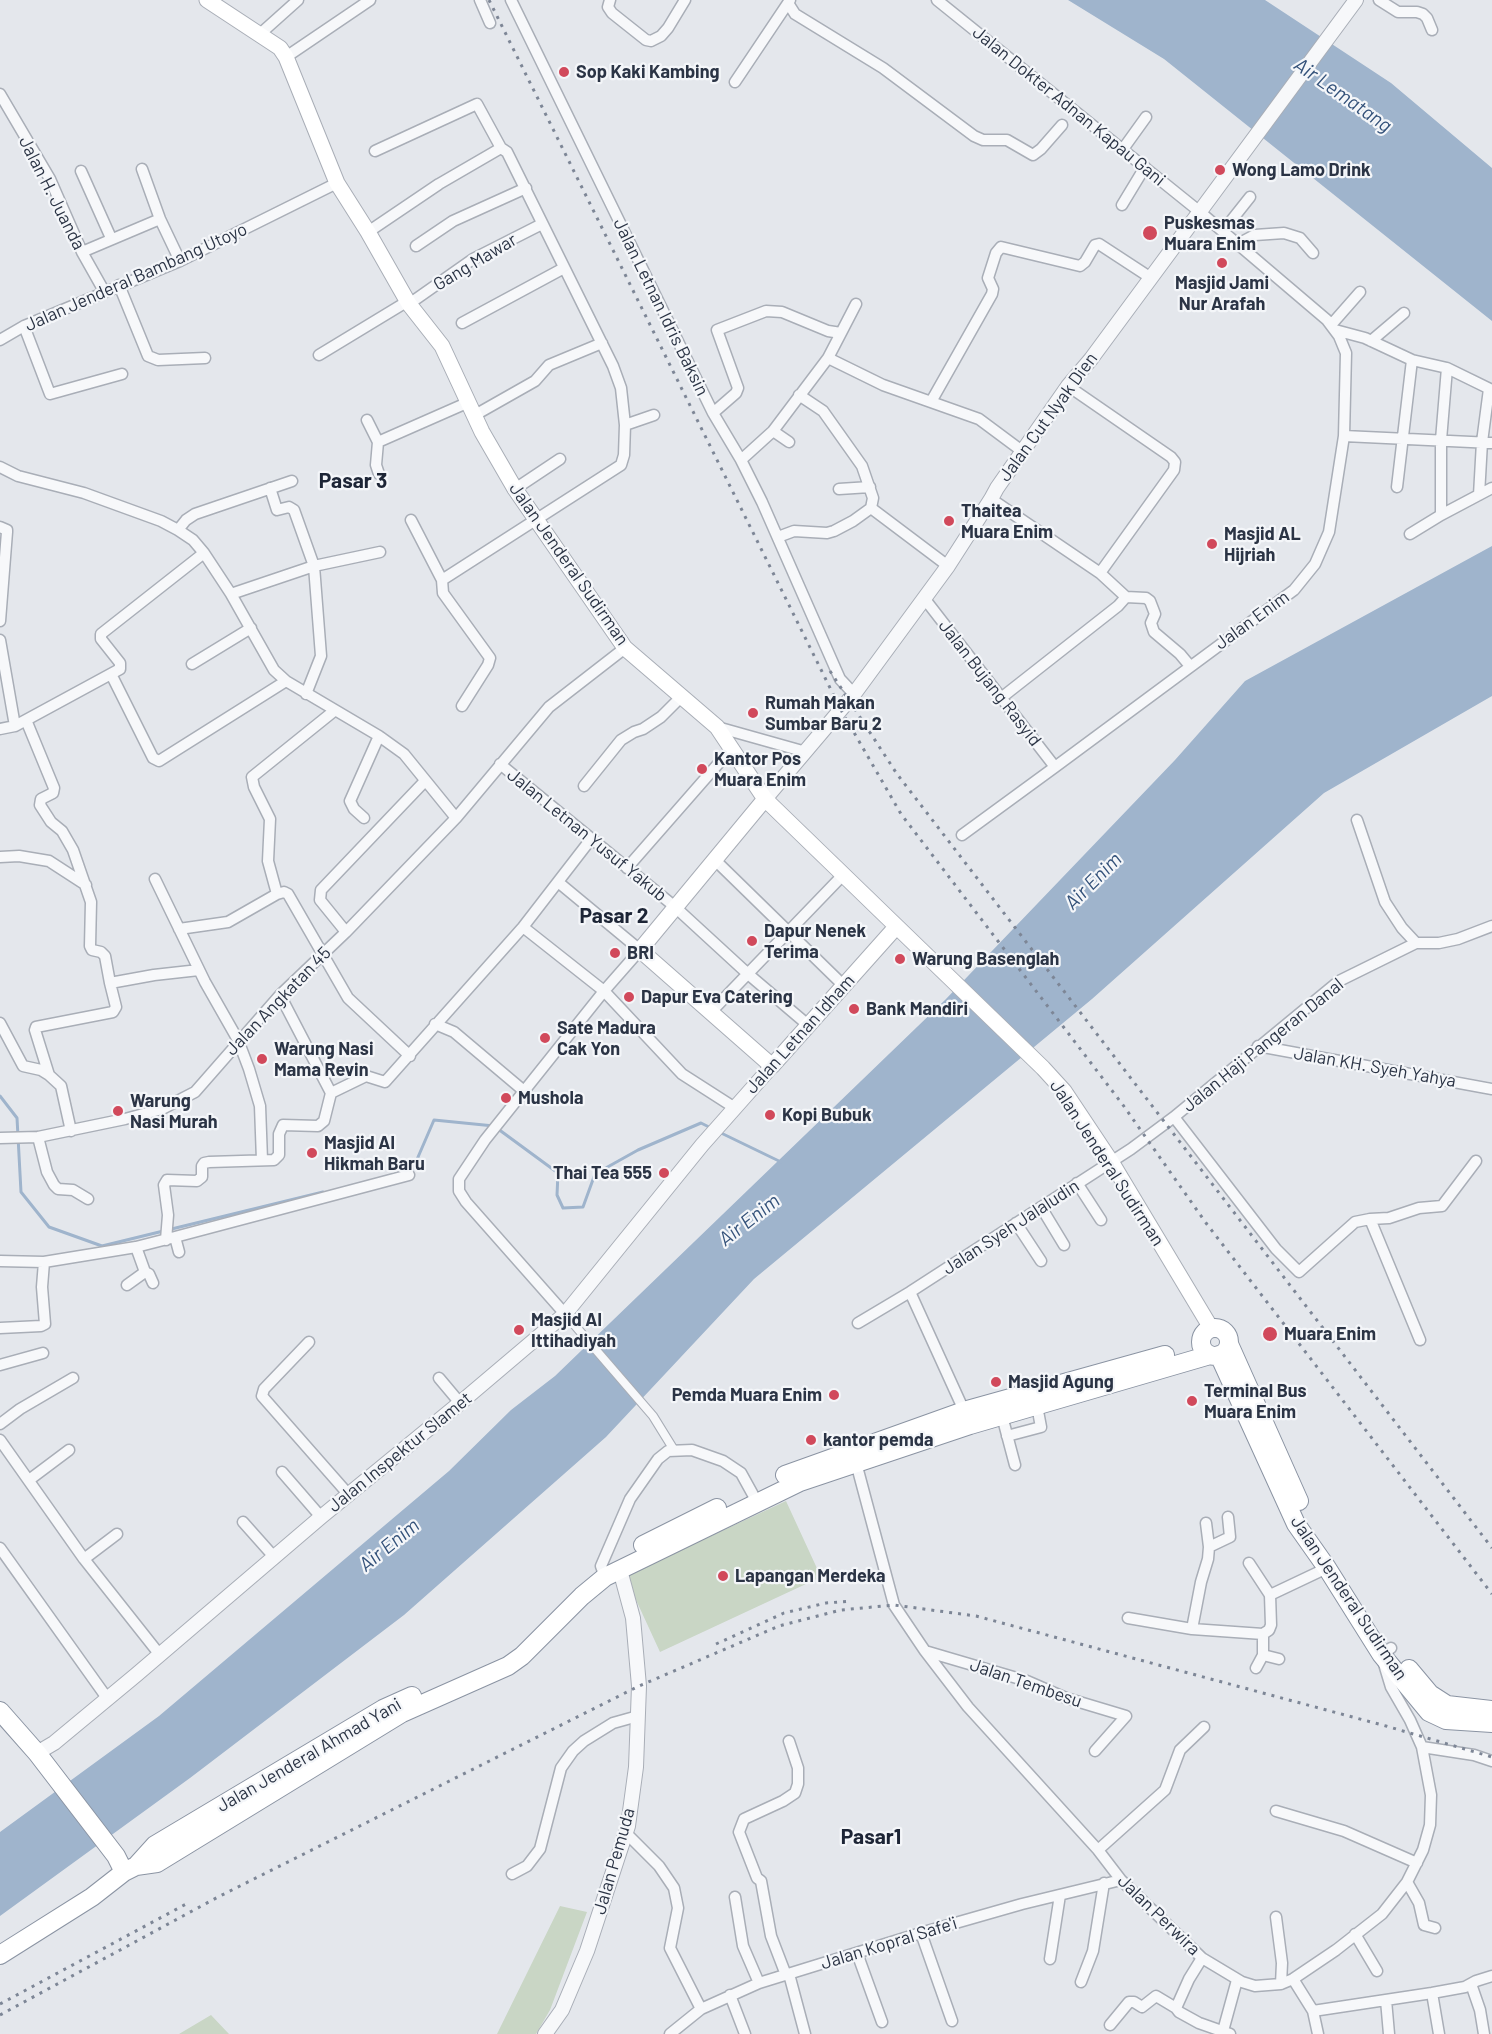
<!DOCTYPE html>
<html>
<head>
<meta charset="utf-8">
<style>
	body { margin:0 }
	canvas { display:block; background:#e4e7ec }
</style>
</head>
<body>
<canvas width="1492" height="2034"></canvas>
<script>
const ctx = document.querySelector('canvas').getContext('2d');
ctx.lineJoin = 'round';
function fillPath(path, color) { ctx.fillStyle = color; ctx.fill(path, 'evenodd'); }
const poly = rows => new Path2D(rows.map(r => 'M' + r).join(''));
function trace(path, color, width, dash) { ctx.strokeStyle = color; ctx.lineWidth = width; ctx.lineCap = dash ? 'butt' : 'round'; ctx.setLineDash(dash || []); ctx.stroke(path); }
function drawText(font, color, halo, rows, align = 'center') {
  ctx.font = font + ' Barlow,sans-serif'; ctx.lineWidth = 4.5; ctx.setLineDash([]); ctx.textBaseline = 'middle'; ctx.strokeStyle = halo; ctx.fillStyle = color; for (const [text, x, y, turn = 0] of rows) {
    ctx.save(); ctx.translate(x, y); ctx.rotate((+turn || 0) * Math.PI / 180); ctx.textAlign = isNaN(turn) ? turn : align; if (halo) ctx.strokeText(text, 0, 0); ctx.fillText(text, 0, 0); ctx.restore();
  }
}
const green = poly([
	[786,1501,821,1577,660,1652,625,1576],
	[560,1906,587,1912,550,2010,536,2034,497,2034],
	[211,2015,229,2034,179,2034]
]);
const water = poly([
	[1068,0,1265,0,1391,83,1492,168,1492,321,1164,59],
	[1492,546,1492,696,1324,793,1092,999,754,1279,606,1437,404,1615,190,1778,0,1916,0,1832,159,1716,449,1471,511,1410,555,1376,945,1000,1175,760,1245,681]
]);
const stream = poly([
	[0,1096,17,1118,21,1192,49,1227,102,1246,323,1192],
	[719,1132,781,1162],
	[408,1172,412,1171,434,1120,494,1126,558,1173,557,1195,563,1208,583,1207,595,1174,638,1150,701,1123,711,1128]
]);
const pedestrian = poly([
	[565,1314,653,1416,674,1450]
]);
const minor = poly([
	[480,0,490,23],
	[511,0,713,413,741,460,762,502,840,679,854,694],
	[610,0,608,7,612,13,646,40,651,41,661,36,668,28,685,0],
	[790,0,788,3,795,14,883,68,974,136,983,140,1007,140,1033,155,1041,149,1062,125],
	[937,0,1200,212,1327,320,1339,336,1346,353,1344,436,1329,532,1315,564,1294,590,1055,767,962,835],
	[1379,0,1398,12,1417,12,1423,14,1427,18,1432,30],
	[260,34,298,0],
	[286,57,370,0],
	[735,82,788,3],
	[0,94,50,179,82,252,104,291],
	[1123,149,1146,117],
	[375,151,477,104,501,148],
	[142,169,160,219,180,261],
	[81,171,111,238],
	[1122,205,1145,167],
	[1223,231,1250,197],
	[368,232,439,184,501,148,507,152,613,366,621,388,625,425,624,455,621,465,442,580],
	[1238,244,1255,235,1284,233,1300,238,1313,253],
	[416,246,453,221,526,188],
	[82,252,160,219],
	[119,285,148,356,158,360,205,358],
	[409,304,473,259,542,224],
	[462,323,564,268],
	[1331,325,1360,292],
	[24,326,50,394,122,374],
	[1335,330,1365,338,1412,360,1447,368,1492,390],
	[841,333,856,304],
	[0,340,24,326,180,261,337,183],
	[1371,341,1404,313],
	[319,355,408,301],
	[828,358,883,385,979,419,1022,451],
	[1068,386,1171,457,1175,462,1174,470,1100,573],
	[799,395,823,411,862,466,873,498,871,508],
	[932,400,992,294,993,289,988,278,996,253,1001,247,1080,266,1085,262,1095,245,1099,244,1151,278],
	[713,413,736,393,738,388,717,330,766,311,782,312,828,331,841,333,828,358,773,431,741,460],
	[475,415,535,381,549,365,602,343],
	[367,420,378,442,469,402],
	[625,425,654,415],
	[773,431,789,442],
	[1344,436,1492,443],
	[378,442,376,465,379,474],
	[0,467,18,476,84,493,161,521,178,530,193,540,204,553,231,594,274,670,286,681,379,736,404,754,456,818],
	[1397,487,1412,360],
	[270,488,277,510,289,507,294,510,314,566,321,656,306,694],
	[515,489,560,459],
	[839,489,870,487],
	[1479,495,1482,442,1489,389],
	[991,499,1100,573,1126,597],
	[871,508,948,566],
	[1441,515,1441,440,1447,368],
	[411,520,442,580,443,593,490,658,488,665,462,706],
	[0,527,7,530,7,532,0,621],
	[178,530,186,520,195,514,292,481],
	[1410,534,1441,515,1492,488],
	[778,537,794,531,827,533,834,531,853,521,871,508],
	[231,594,314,566,380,552],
	[1126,597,1146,598,1150,601,1155,614,1151,623,1154,632,1180,654,1190,666],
	[924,598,1055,767],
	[0,640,15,726],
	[192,664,251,628],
	[111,674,153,758,159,761,286,681],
	[1001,698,1118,606,1126,597],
	[26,720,54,788,53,793,41,799,40,805,51,822,62,831,73,850,91,902,90,946,92,950,101,952,105,956,110,983],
	[717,727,806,752],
	[0,729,15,726,120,669,120,663,101,639,101,634,204,553],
	[500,764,674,906,748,974,808,1025],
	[584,786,621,740,634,732,643,729,661,717,682,696],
	[364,818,354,809,350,801,379,736],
	[1357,820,1385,902,1402,928,1416,943],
	[0,857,19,856,49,861,86,885],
	[715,860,843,985],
	[627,868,732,748],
	[155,879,205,982,238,1040,249,1069,260,1106,262,1160],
	[558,882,640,950,604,991,485,1140,459,1179,459,1191,466,1202,565,1314],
	[277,894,268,861,270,819,254,787,252,777,334,711],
	[523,927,604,991,682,1074,735,1108],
	[179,929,228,922,277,894,284,892,288,894,348,998,410,1056],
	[346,932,320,900,321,890,425,781],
	[710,1013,843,875],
	[0,1023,23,1066,41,1070,49,1075,61,1086,71,1131],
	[435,1024,454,1032,524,1091],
	[1258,1046,1492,1089],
	[49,1075,35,1030,36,1027,113,1012,116,1007,110,983,154,975,199,970],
	[331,1093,366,1076,385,1082,523,927,591,839],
	[1174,1117,1276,1249,1299,1272,1355,1222,1370,1219,1420,1340],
	[38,1137,47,1172,54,1185,58,1189,73,1190,88,1199],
	[0,1138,38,1137,125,1119,162,1109,195,1092,280,995,346,932,456,818,549,707,625,648],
	[1077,1183,1101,1220],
	[1041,1207,1064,1245],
	[1370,1219,1389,1218,1419,1208,1442,1206,1476,1161],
	[1016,1223,1041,1261],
	[175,1237,409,1175],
	[166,1240,168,1215,164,1185,167,1180,197,1181,202,1177,202,1166,204,1163,209,1162,274,1160,279,1155,279,1134,283,1125,318,1126,324,1121,331,1093,280,995],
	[136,1247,145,1272,149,1274,153,1283],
	[0,1261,44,1262,136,1247,175,1237,179,1252],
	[127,1285,145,1272],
	[910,1292,966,1415],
	[858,1323,910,1292,1131,1149,1174,1117,1339,981,1416,943,1439,943,1458,939,1492,926],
	[0,1328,41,1326,45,1324,42,1287,44,1262],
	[309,1342,264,1389,262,1396,349,1495],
	[0,1365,43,1353],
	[439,1378,460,1403],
	[1002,1416,1015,1465],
	[0,1424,20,1409,73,1378],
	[1007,1436,1041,1427,1037,1406],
	[0,1440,84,1559,160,1655],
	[855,1459,894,1605,925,1651,968,1707,1098,1850,1121,1880,1202,1958,1242,1982,1255,1986,1281,1984,1293,1979,1336,1950,1382,1914,1407,1882,1423,1850,1430,1825,1431,1795,1422,1747,1410,1720,1391,1687,1381,1654,1391,1648],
	[282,1472,321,1517],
	[29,1480,69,1450],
	[243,1522,275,1558],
	[1209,1547,1230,1537,1228,1517],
	[0,1548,107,1698],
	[84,1559,117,1534],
	[1249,1563,1270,1595],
	[605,1577,601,1566,630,1499,658,1459,668,1451,692,1450,723,1461,741,1473,757,1502],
	[1128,1618,1192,1629,1263,1634,1269,1630,1271,1625,1270,1595,1327,1568],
	[1192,1629,1201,1582,1208,1559,1209,1547,1206,1523],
	[925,1651,1027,1681,1066,1698,1126,1716,1095,1751],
	[1263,1655,1279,1659],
	[1256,1668,1263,1655,1263,1634],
	[1422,1747,1474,1755,1492,1761],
	[1276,1811,1344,1831,1417,1863],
	[626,1833,659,1866,674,1888,678,1908,670,1948,701,2009],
	[1098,1850,1165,1790,1180,1750,1204,1727],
	[512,1874,527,1866,540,1849,561,1768,573,1751,584,1741,613,1723,638,1716],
	[1407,1882,1419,1903,1424,1925,1435,1928],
	[735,1897,743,1946,759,1983],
	[1276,1917,1282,1963,1281,1984],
	[921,1933,952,2021],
	[1355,1934,1377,1971],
	[857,1953,882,2022],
	[1202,1958,1189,1979,1176,2008,1179,2012,1199,2023,1230,2034],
	[1050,1959,1060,1895],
	[789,1974,805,2034],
	[786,1975,771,1936,761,1881,757,1878,739,1832,744,1819,783,1801,795,1793,798,1784,798,1768,789,1741],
	[1293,1979,1313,2011,1318,2034],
	[1081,1982,1093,1951,1104,1883],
	[1471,1984,1480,2010,1484,2034],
	[1432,1993,1439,2034],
	[730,1995,745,2034],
	[1386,2000,1389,2034],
	[1313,2011,1432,1993,1465,1987,1476,1981,1492,1976],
	[1110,2025,1129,2002,1134,2002,1142,2007,1156,1996,1176,2008],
	[1223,2031,1237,1980],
	[670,2034,701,2009,759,1983,924,1932,1022,1904,1121,1880]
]);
const tertiary = poly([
	[765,799,854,694,948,566,991,499,997,488,1068,386,1091,359,1356,0],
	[37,1753,54,1743,136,1675,321,1517,460,1403,565,1314,702,1145,772,1066],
	[545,2034,562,2010,587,1951,628,1826,636,1767,639,1686,633,1618,620,1570]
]);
const secondary = poly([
	[207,0,280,48,286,57,337,183,368,232,409,304,442,346,482,432,515,489,625,648,717,727,765,799,1043,1068,1064,1091,1112,1163,1211,1328],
	[765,799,640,950,772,1066,896,927]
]);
const trunk = poly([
	'1201 1342a14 14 0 1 1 28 0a14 14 0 1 1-28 0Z',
	[1229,1344,1299,1501],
	[1219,1355,1296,1524,1327,1568,1381,1654,1429,1712,1446,1720,1492,1723],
	[785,1475,964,1411,1165,1355],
	[643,1545,717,1508],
	[1409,1669,1430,1694,1447,1705,1492,1710],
	[0,1711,37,1753,116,1856,124,1872,92,1897,0,1955],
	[136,1866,155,1845,383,1709,412,1696],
	[124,1872,136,1866,157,1863,402,1713,508,1666,522,1656,582,1596,605,1577,800,1482,970,1425,1210,1355]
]);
const rail = poly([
	[489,0,841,710,901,814,1123,1105,1206,1223,1492,1594],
	[830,671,897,774,1492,1548],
	[716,1644,784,1613,826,1603,852,1601],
	[0,2004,188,1903],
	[0,2015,218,1897,639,1686,779,1626,841,1610,894,1605,976,1616,1386,1726,1492,1757]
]);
const markers = [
	[564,72,6,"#d1495b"],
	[1220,170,6,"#d1495b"],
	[1150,233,8,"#d1495b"],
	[1222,263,6,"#d1495b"],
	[949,521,6,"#d1495b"],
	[1212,544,6,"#d1495b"],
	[753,713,6,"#d1495b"],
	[702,769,6,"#d1495b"],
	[752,941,6,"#d1495b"],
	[615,953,6,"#d1495b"],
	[900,959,6,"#d1495b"],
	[629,997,6,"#d1495b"],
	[854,1009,6,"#d1495b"],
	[545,1038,6,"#d1495b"],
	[262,1059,6,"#d1495b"],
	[506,1098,6,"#d1495b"],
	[118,1111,6,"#d1495b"],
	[770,1115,6,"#d1495b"],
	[312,1153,6,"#d1495b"],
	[664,1173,6,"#d1495b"],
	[519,1330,6,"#d1495b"],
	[1270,1334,8,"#d1495b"],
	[996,1382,6,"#d1495b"],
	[834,1395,6,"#d1495b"],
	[1192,1401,6,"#d1495b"],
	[811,1440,6,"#d1495b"],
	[723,1576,6,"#d1495b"]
];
const poiNames = [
	["Sop Kaki Kambing",576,72],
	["Wong Lamo Drink",1232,170],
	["Puskesmas",1164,223],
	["Muara Enim",1164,244],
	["Masjid Jami",1222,283,"center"],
	["Nur Arafah",1222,304,"center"],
	["Thaitea",961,511],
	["Muara Enim",961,532],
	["Masjid AL",1224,534],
	["Hijriah",1224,555],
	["Rumah Makan",765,703],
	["Sumbar Baru 2",765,724],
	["Kantor Pos",714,759],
	["Muara Enim",714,780],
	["Dapur Nenek",764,931],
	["Terima",764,952],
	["BRI",627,953],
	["Warung Basenglah",912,959],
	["Dapur Eva Catering",641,997],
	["Bank Mandiri",866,1009],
	["Sate Madura",557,1028],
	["Cak Yon",557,1049],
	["Warung Nasi",274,1049],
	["Mama Revin",274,1070],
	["Mushola",518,1098],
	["Warung",130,1101],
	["Nasi Murah",130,1122],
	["Kopi Bubuk",782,1115],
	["Masjid Al",324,1143],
	["Hikmah Baru",324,1164],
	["Thai Tea 555",652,1173,"right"],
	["Masjid Al",531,1320],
	["Ittihadiyah",531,1341],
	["Muara Enim",1284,1334],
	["Masjid Agung",1008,1382],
	["Terminal Bus",1204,1391],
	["Muara Enim",1204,1412],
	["Pemda Muara Enim",822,1395,"right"],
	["kantor pemda",823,1440],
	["Lapangan Merdeka",735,1576]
];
const streetNames = [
	["Jalan Dokter Adnan Kapau Gani",1069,106,39],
	["Jalan H. Juanda",52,193,63],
	["Gang Mawar",475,262,-31],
	["Jalan Jenderal Bambang Utoyo",136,277,-24],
	["Jalan Letnan Idris Baksin",661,307,64],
	["Jalan Cut Nyak Dien",1048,417,-54],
	["Jalan Jenderal Sudirman",569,564,55],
	["Jalan Enim",1252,620,-36],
	["Jalan Bujang Rasyid",990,683,52],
	["Jalan Letnan Yusuf Yakub",587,835,39],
	["Jalan Angkatan 45",278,1001,-46],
	["Jalan Letnan Idham",800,1034,-48],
	["Jalan Haji Pangeran Danal",1263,1045,-39],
	["Jalan KH. Syeh Yahya",1375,1067,10],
	["Jalan Jenderal Sudirman",1107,1163,57],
	["Jalan Syeh Jalaludin",1011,1227,-33],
	["Jalan Inspektur Slamet",400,1452,-39],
	["Jalan Jenderal Sudirman",1349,1598,56],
	["Jalan Tembesu",1026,1683,19],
	["Jalan Jenderal Ahmad Yani",309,1755,-30],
	["Jalan Pemuda",614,1861,-74],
	["Jalan Perwira",1159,1915,44],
	["Jalan Kopral Safe'i",889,1943,-17]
];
const waterNames = [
	["Air Lematang",1343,95,35],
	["Air Enim",1093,881,-45],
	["Air Enim",749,1220,-38],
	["Air Enim",389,1545,-39]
];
const quarterNames = [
	["Pasar 3",353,481],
	["Pasar 2",614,916],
	["Pasar1",871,1837]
];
fillPath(green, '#c9d6c5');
fillPath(water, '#9fb4cc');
trace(stream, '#9fb4cc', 3);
trace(pedestrian, '#a9aeb7', 10);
trace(minor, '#a9aeb7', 13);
trace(tertiary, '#a9aeb7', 16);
trace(secondary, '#a9aeb7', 17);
trace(trunk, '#8b94a3', 20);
trace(pedestrian, '#f7f8fa', 8);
trace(minor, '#f7f8fa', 10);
trace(tertiary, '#f7f8fa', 14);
trace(secondary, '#fff', 15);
trace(trunk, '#fff', 18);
trace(rail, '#7d8696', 3, [3, 6]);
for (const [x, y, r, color] of markers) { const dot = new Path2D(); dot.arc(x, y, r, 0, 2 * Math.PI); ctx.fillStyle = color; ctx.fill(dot); trace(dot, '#f4f6f9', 2); }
drawText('bold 18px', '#2b3445', '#f4f6f9', poiNames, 'left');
drawText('18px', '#2b3445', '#f4f6f9', streetNames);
drawText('italic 20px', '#34527a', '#f4f6f9', waterNames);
drawText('bold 21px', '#1d2536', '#f4f6f9', quarterNames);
</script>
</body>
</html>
